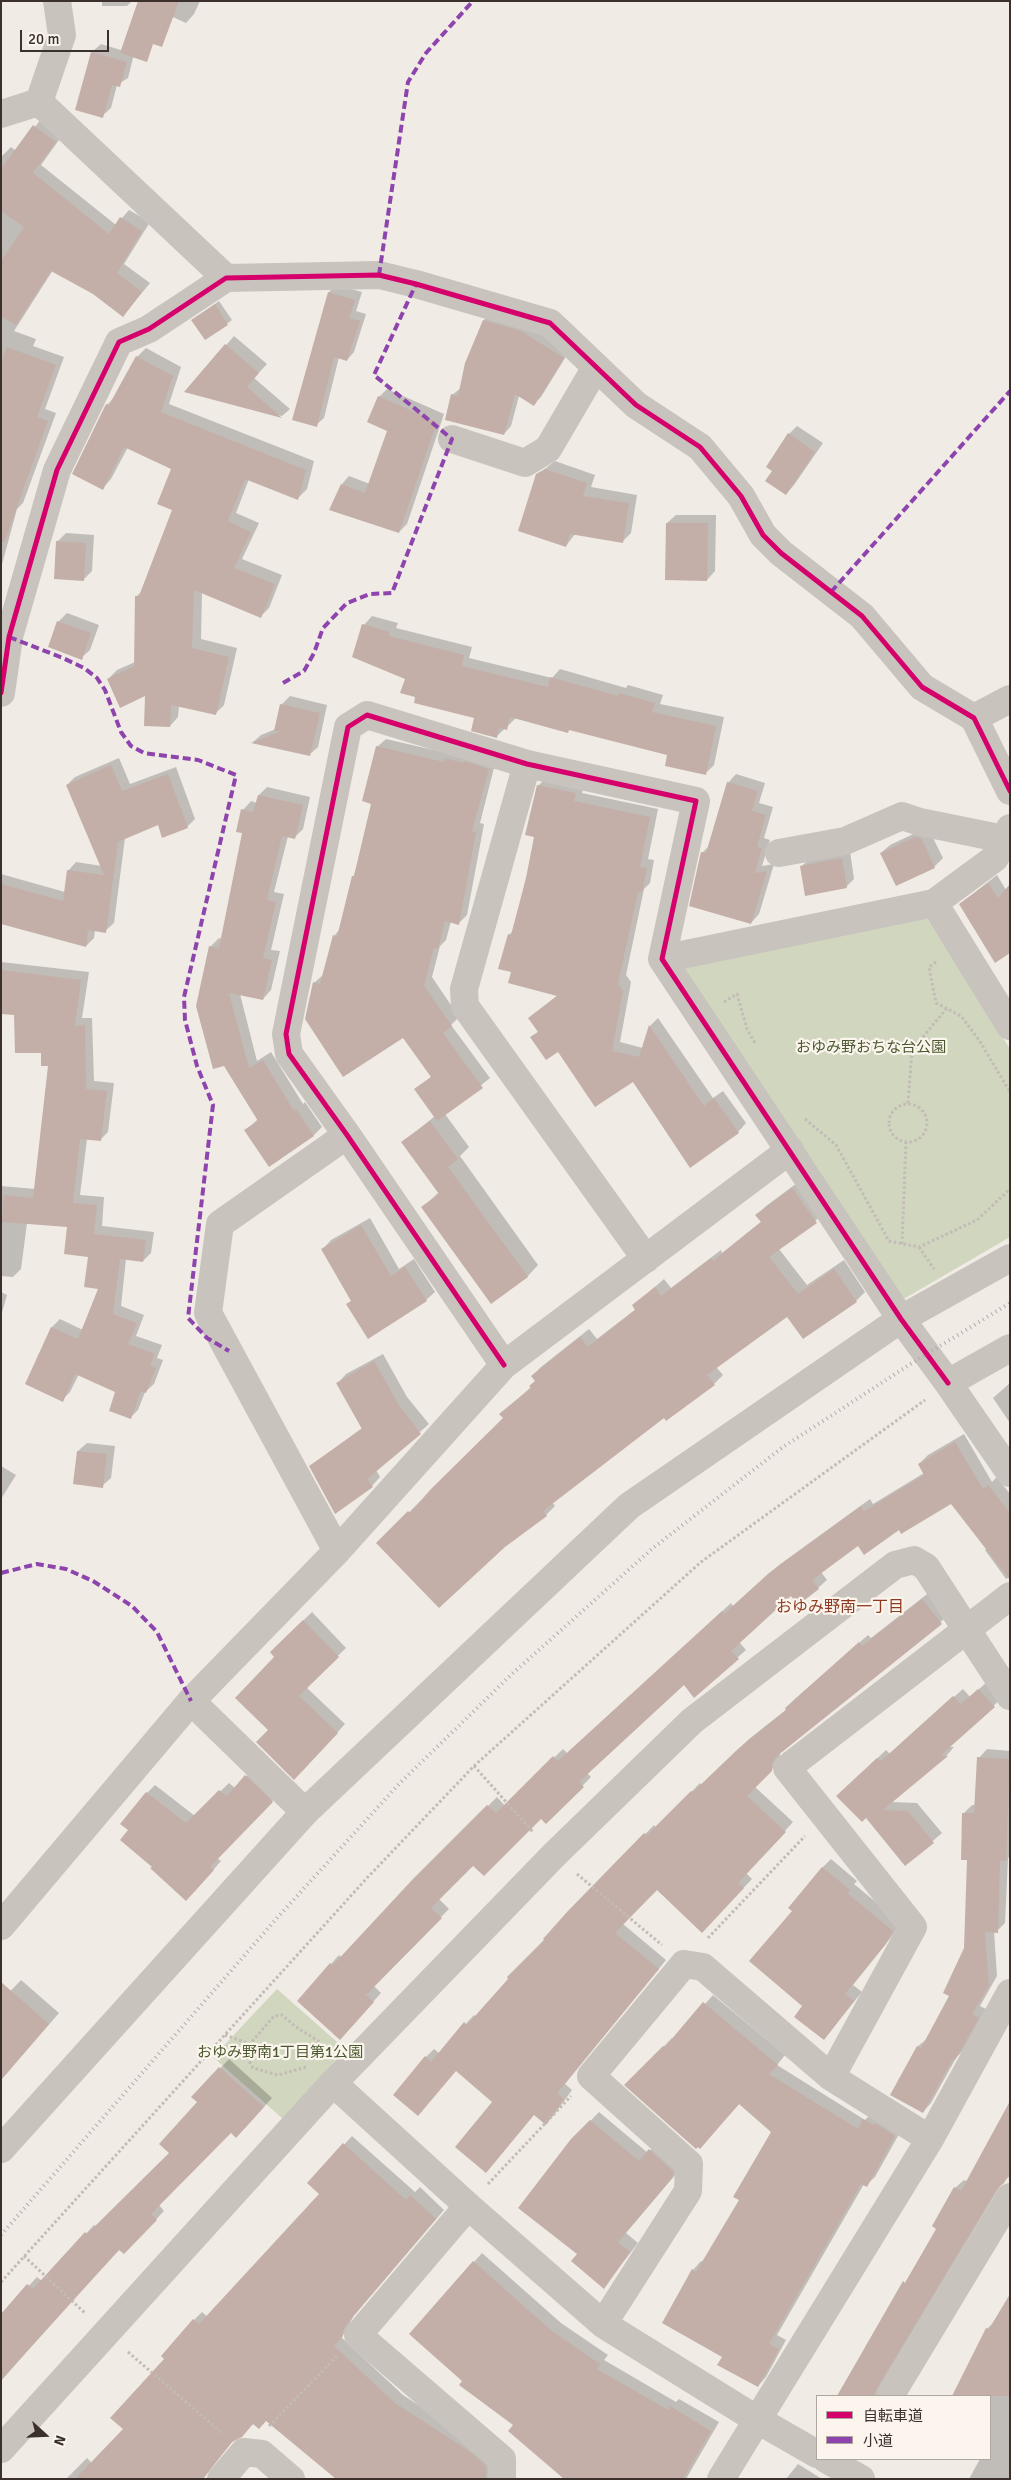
<!DOCTYPE html>
<html>
<head>
<meta charset="utf-8">
<style>
	body { margin:0 }
	#map { position:relative; width:1011px; height:2480px; overflow:hidden; background:#f0ebe5; font-family:Signika,"Noto Sans JP",sans-serif }
	canvas { display:block }
	.frame { position:absolute; inset:0; border:2px solid #3b302b; pointer-events:none }
	.legend { position:absolute; left:816px; top:2395px; width:175px; height:65px; box-sizing:border-box; background:#fbf5ee; border:1px solid #aea6a0; margin:0; padding:6px 9px; list-style:none; font-size:15px; color:#3b302b }
	.legend li { display:flex; align-items:center; gap:10px; height:25px }
	.legend b { width:25px; border:1px solid #aea6a0 }
	.north { position:absolute; left:20px; top:2410px; width:50px; height:50px; -webkit-text-stroke:4px #fbf5ee; paint-order:stroke; rotate:110deg; font-size:14px; font-weight:700; line-height:20px; text-align:center; color:#3b302b }
	.north::after { content:''; display:block; margin:auto; width:18px; height:22px; background:#3b302b; clip-path:polygon(50% 0,100% 100%,50% 72%,0 100%) }
	.scale { position:absolute; left:20px; top:30px; width:89px; height:22px; box-sizing:border-box; border:2px solid #3b302b; border-top:0; padding-left:6px; font-size:15px; line-height:18px; white-space:nowrap; color:#3b302b; -webkit-text-stroke:4px #fbf5ee; paint-order:stroke }
</style>
</head>
<body>
<div id="map">
<canvas width="1011" height="2480"></canvas>
<div class="frame"></div>
<ul class="legend">
<li><b style="height:6px;background:#d6006c"></b>自転車道</li>
<li><b style="height:6px;background:#8e44ad"></b>小道</li>
</ul>
<div class="north">N</div>
<div class="scale">20 m</div>
</div>
<script>
const ctx = document.querySelector('canvas').getContext('2d');
ctx.lineJoin = 'round';
function fillPath(path, color) { ctx.fillStyle = color; ctx.fill(path, 'evenodd'); }
const poly = rows => new Path2D(rows.map(r => 'M' + r).join(''));
function trace(path, color, width, dash) { ctx.strokeStyle = color; ctx.lineWidth = width; ctx.lineCap = dash ? 'butt' : 'round'; ctx.setLineDash(dash || []); ctx.stroke(path); }
function drawText(font, color, halo, rows, align = 'center') {
  ctx.font = font + ' Signika,"Noto Sans JP",sans-serif'; ctx.lineWidth = 4.5; ctx.setLineDash([]); ctx.textBaseline = 'middle'; ctx.strokeStyle = halo; ctx.fillStyle = color; for (const [text, x, y, turn = 0] of rows) {
    ctx.save(); ctx.translate(x, y); ctx.rotate((+turn || 0) * Math.PI / 180); ctx.textAlign = isNaN(turn) ? turn : align; if (halo) ctx.strokeText(text, 0, 0); ctx.fillText(text, 0, 0); ctx.restore();
  }
}
const green = poly([
	[926,917,1010,1049,1010,1237,902,1300,676,967],
	[277,1989,345,2049,283,2119,213,2057]
]);
const shadow = poly([
	[102,1,132,1,127,6,102,6],
	[158,1,200,1,194,14,186,23,155,9],
	[101,44,134,54,128,78,117,85,111,108,102,116,92,52],
	[42,118,64,133,41,165,116,225,129,210,150,222,124,264,150,283,123,316,94,293,53,270,14,331,36,339,33,346,64,357,45,409,56,413,23,503,17,509,1,568,1,157,11,147,16,151],
	[336,285,362,292,356,311,366,314,354,352,347,360,339,357,324,418,316,425,329,292],
	[219,301,232,320,206,339,193,320],
	[491,313,529,324,570,350,541,397,533,405,519,396,511,426,504,434,452,395,461,388,484,320],
	[234,336,267,364,254,378,290,409,282,416,186,392],
	[146,348,181,367,169,404,314,461,307,489,298,498,249,479,236,513,259,523,242,559,282,575,269,608,260,617,202,592,201,639,237,648,224,705,215,714,179,705,178,717,170,726,146,694,108,679,117,670,135,662,136,597,143,590,174,509,172,469,128,447,111,479,103,488,107,405,115,397,137,357],
	[387,389,444,414,407,524,399,532,342,484,349,476,370,484,389,430,379,397],
	[797,426,823,443,794,485,786,494,774,471,789,434],
	[555,461,595,475,591,487,637,495,631,533,622,542,575,534,566,546,537,475],
	[676,515,716,515,715,571,707,580,667,523],
	[66,533,94,535,92,571,83,580,58,541],
	[67,613,99,625,90,650,81,658,58,622],
	[372,616,398,623,396,628,472,647,469,658,552,678,560,669,626,688,628,685,663,695,660,704,724,717,714,765,706,773,669,755,570,729,567,732,516,718,496,737,476,717,416,696,406,678,364,625],
	[290,696,327,705,318,747,309,755,253,742,261,735,276,729,282,704],
	[386,739,451,754,496,760,480,823,484,824,467,915,459,923,451,921,446,940,440,946,432,977,459,1017,451,1025,490,1078,445,1114,469,1147,460,1156,538,1265,527,1277,423,1207,439,1192,403,1142,435,1116,416,1090,432,1076,403,1036,314,983,323,975,334,936,340,929,373,803,377,747],
	[119,758,130,784,176,767,195,819,187,827,159,823,125,838,114,923,105,931,95,930,94,938,86,946,1,922,1,874,65,892,68,871,76,862,102,866,67,785,75,777],
	[736,774,765,783,759,803,773,807,764,838,770,840,762,866,774,864,759,914,751,923,702,853,710,845,728,783],
	[547,777,584,785,582,793,658,809,648,859,654,860,650,883,644,889,626,975,631,982,620,1042,643,1048,650,1026,658,1018,713,1098,723,1091,746,1123,738,1132,633,1080,532,1037,539,1031,529,1018,558,995,512,971,509,935,514,930,536,836,526,834,539,785],
	[267,787,310,797,303,829,294,838,288,836,274,892,284,894,271,950,280,951,271,990,263,999,240,994,257,1061,271,1052,303,1104,305,1102,322,1127,314,1135,270,1165,246,1130,258,1119,210,947,219,938,222,939,244,832,243,810,251,801,257,803,259,795],
	[924,829,929,830,943,858,934,867,881,853,890,845],
	[850,851,854,879,846,887,802,866,810,858],
	[997,875,1006,890,1010,952,960,904],
	[1,962,89,972,82,1018,92,1018,94,1081,114,1083,108,1132,100,1140,87,1139,80,1195,104,1197,102,1226,154,1232,151,1253,143,1261,126,1259,121,1306,144,1315,136,1336,162,1345,157,1358,163,1360,154,1384,145,1392,138,1410,130,1418,117,1392,79,1374,70,1392,62,1400,26,1384,52,1327,60,1319,83,1330,99,1288,89,1256,68,1226,27,1223,21,1269,13,1277,1,1276,1,1186,36,1189,49,1064,1,993],
	[801,1180,825,1213,779,1249,807,1285,844,1260,865,1292,856,1301,787,1315,716,1367,723,1375,714,1384,664,1417,552,1502,555,1506,546,1515,378,1543,504,1418,501,1414,531,1387,530,1386,536,1380,532,1376,541,1367,589,1329,597,1339,636,1309,634,1305,664,1279,671,1288,721,1250,722,1253,762,1221,757,1215,766,1206],
	[370,1218,399,1269,414,1259,435,1292,426,1300,352,1301,323,1249,331,1240],
	[1,1292,7,1295,1,1316],
	[383,1354,407,1397,429,1424,376,1470,380,1477,372,1486,335,1512,310,1466,362,1428,338,1383,346,1374],
	[1010,1383,1010,1423,993,1398],
	[964,1434,992,1482,997,1477,1010,1494,1010,1577,1006,1579,985,1550,987,1548,951,1502,899,1529,858,1544,821,1572,827,1580,818,1588,798,1603,792,1594,739,1642,746,1650,694,1696,684,1683,587,1773,591,1777,547,1822,541,1817,473,1864,439,1899,449,1909,373,1985,381,1993,349,2029,331,1964,339,1955,342,1958,414,1880,497,1797,505,1806,563,1749,568,1754,731,1603,733,1606,779,1565,870,1499,873,1504,924,1473,919,1464,928,1455],
	[87,1443,115,1446,111,1478,102,1486,78,1451],
	[1,1466,16,1475,1,1499],
	[931,1591,949,1615,780,1753,780,1761,755,1787,793,1822,746,1873,752,1879,710,1923,657,1889,623,1924,666,1960,565,2084,572,2090,554,2115,546,2123,534,2114,486,2171,494,2102,456,2070,418,2115,426,2057,434,2049,439,2053,474,2015,476,2017,568,1913,654,1825,656,1828,700,1783,702,1785,749,1739,787,1709,795,1699,868,1635,871,1638],
	[312,1612,346,1648,306,1687,345,1724,303,1770,270,1730,276,1657,271,1652],
	[987,1682,1002,1698,948,1747,954,1747,947,1755,890,1802,917,1803,942,1833,905,1865,847,1787,886,1750,890,1754,963,1689,970,1697],
	[987,1749,1010,1751,1010,1856,1008,1858,1005,1923,997,1931,994,1931,997,1976,980,2006,986,2009,964,2050,956,2058,931,2103,923,2112,892,2095,918,2046,927,2039,951,1995,965,1948,968,1859,964,1813,972,1805,976,1805,979,1758],
	[254,1768,280,1793,217,1858,221,1861,195,1891,154,1866,130,1830,147,1793,155,1785,195,1816,229,1783,235,1788],
	[831,1859,857,1881,854,1884,900,1922,893,1935,853,1985,862,1992,824,2039,804,2006,793,1911,822,1868],
	[21,1980,59,2013,1,2080,1,2001],
	[713,1995,785,2055,777,2065,865,2120,873,2112,903,2127,875,2177,866,2185,864,2184,777,2335,786,2340,766,2377,758,2386,724,2356,693,2270,701,2261,703,2262,741,2200,773,2132,740,2103,700,2147,626,2085,672,2038,674,2039],
	[229,2059,272,2098,245,2128,231,2132,159,2205,164,2211,124,2253,120,2249,84,2287,1,2381,1,2316,37,2277,42,2281,94,2225,96,2226,170,2153,199,2102,193,2097],
	[1010,2103,1010,2176,1002,2183,885,2378,878,2396,837,2396,938,2228,955,2188,964,2180,968,2182],
	[599,2112,648,2153,658,2142,681,2168,626,2233,638,2243,604,2287,579,2254,572,2140],
	[352,2136,415,2192,420,2187,444,2210,354,2315,350,2323,351,2327,341,2337,403,2395,477,2443,494,2470,487,2479,338,2479,267,2420,254,2423,232,2442,202,2479,66,2479,87,2458,92,2463,124,2429,166,2359,194,2320,202,2312,208,2317,321,2194,309,2183],
	[482,2253,561,2323,608,2355,604,2360,676,2402,679,2399,719,2422,686,2479,562,2479,563,2476,514,2425,464,2381,474,2262],
	[1010,2296,1010,2479,969,2479,980,2459,990,2459,990,2396,954,2396,987,2329,996,2320],
	[798,2464,822,2479,786,2479]
]);
const building = poly([
	[138,1,179,1,162,47,153,44,147,62,120,53],
	[91,52,127,62,120,87,112,85,103,118,75,110],
	[33,125,56,142,33,173,109,234,120,217,142,231,117,273,142,292,123,317,93,294,51,271,16,325,1,316,1,261,24,227,1,211,1,169],
	[328,292,355,300,349,318,360,321,347,361,334,357,317,427,292,420],
	[215,304,228,325,205,340,191,320],
	[483,320,521,331,564,358,534,406,515,394,504,435,445,420,451,394,458,396,465,363],
	[225,344,259,373,247,387,282,418,184,392],
	[7,347,56,365,37,417,48,421,4,543,1,542,1,362],
	[136,356,173,376,161,412,306,470,298,500,245,479,228,521,251,532,234,568,275,584,261,618,194,590,192,648,229,657,216,715,171,705,170,727,144,726,145,696,120,708,107,679,134,666,135,596,139,596,172,510,157,504,171,469,124,447,103,490,72,474,106,404,109,405],
	[378,396,437,422,399,533,329,510,341,484,365,493,387,431,367,422],
	[788,433,815,452,786,495,765,481,772,471,766,467],
	[545,469,587,483,583,496,629,503,623,543,570,534,566,547,518,531,536,474],
	[666,523,708,523,707,581,665,580],
	[56,541,86,543,84,581,54,579],
	[57,621,91,633,82,660,48,647],
	[362,624,390,632,389,636,464,655,462,666,548,687,550,677,618,696,619,693,655,703,652,712,716,726,706,775,665,766,667,755,569,730,568,733,510,717,507,730,499,728,497,738,471,731,474,718,414,703,415,697,400,693,405,679,352,657],
	[280,704,320,713,310,756,251,743,281,731,274,731],
	[376,746,444,762,445,758,463,763,464,761,489,769,472,831,476,832,459,925,445,921,438,949,434,948,424,986,452,1026,443,1033,483,1088,437,1121,414,1089,431,1077,403,1038,343,1077,305,1019,313,982,320,984,333,935,337,937,352,876,354,876,371,804,362,801],
	[111,765,122,791,168,774,188,828,162,838,158,825,118,842,106,933,88,930,86,947,1,924,1,884,63,901,67,870,104,875,66,785],
	[727,782,758,791,752,811,766,815,757,847,762,848,755,873,767,871,751,924,689,906,700,856,701,852,706,853],
	[537,785,576,793,574,801,650,817,640,867,647,868,642,892,638,892,618,984,623,991,612,1051,639,1057,649,1025,704,1106,714,1098,739,1133,690,1168,633,1082,595,1107,558,1052,546,1060,530,1037,538,1032,528,1018,557,996,508,983,511,972,498,969,508,934,511,935,526,878,534,837,525,835],
	[258,795,303,805,295,839,282,836,267,900,276,902,263,958,272,960,263,1000,229,993,249,1068,263,1060,294,1111,296,1109,314,1136,269,1167,244,1130,258,1121,224,1066,213,1069,196,1006,209,946,219,948,242,833,236,832,241,809,253,812],
	[915,837,921,838,935,868,896,886,880,853],
	[842,858,847,888,805,896,800,866],
	[988,883,998,898,1010,884,1010,953,995,963,959,904],
	[1,970,81,980,75,1026,85,1025,86,1089,107,1091,101,1141,80,1139,73,1203,97,1205,94,1234,146,1240,143,1262,120,1259,113,1314,137,1323,128,1344,155,1354,150,1366,156,1368,146,1393,141,1391,131,1419,109,1411,115,1392,75,1374,63,1402,25,1384,51,1327,78,1339,98,1289,84,1287,88,1257,64,1254,67,1227,2,1222,4,1195,33,1198,48,1066,41,1066,41,1053,15,1053,14,1015,1,1014],
	[430,1121,458,1159,448,1167,528,1277,491,1304,421,1207,439,1194,401,1142],
	[792,1188,817,1223,769,1257,798,1294,834,1269,857,1302,803,1339,787,1317,707,1375,715,1385,666,1421,664,1418,543,1511,547,1516,505,1547,439,1608,376,1543,408,1511,410,1513,431,1489,503,1418,499,1414,531,1388,529,1386,535,1381,531,1376,580,1337,588,1347,635,1310,632,1305,655,1287,661,1296,711,1258,713,1261,761,1222,755,1215],
	[361,1225,391,1276,405,1267,427,1301,368,1339,346,1304,351,1301,321,1249],
	[374,1361,399,1405,421,1434,367,1479,373,1487,335,1514,309,1466,362,1429,336,1383],
	[955,1442,983,1489,988,1485,1010,1513,1010,1580,951,1504,901,1534,899,1530,864,1555,858,1546,812,1580,819,1589,798,1605,791,1596,731,1651,739,1659,694,1698,684,1685,579,1782,584,1787,546,1824,541,1819,484,1876,473,1866,431,1908,442,1918,366,1995,374,2002,340,2040,297,2001,330,1963,333,1965,413,1879,487,1805,496,1813,553,1756,558,1761,722,1611,724,1614,769,1573,861,1506,864,1511,924,1475,918,1464],
	[77,1451,107,1454,103,1488,73,1484],
	[922,1599,942,1624,777,1756,772,1763,772,1771,747,1796,786,1832,738,1883,744,1888,702,1933,657,1890,615,1933,659,1969,557,2093,564,2099,546,2125,534,2115,486,2173,455,2147,492,2102,456,2071,418,2116,393,2095,425,2056,431,2062,464,2022,467,2025,508,1979,507,1977,544,1940,543,1939,567,1912,644,1833,647,1835,691,1791,693,1792,739,1748,786,1710,785,1708,859,1642,862,1646],
	[303,1620,339,1657,299,1696,338,1733,294,1780,256,1742,268,1730,235,1698,274,1657,270,1652],
	[978,1689,995,1707,941,1755,948,1756,883,1810,908,1811,934,1843,905,1866,866,1818,862,1822,836,1796,877,1758,881,1761,953,1696,961,1704],
	[977,1757,1010,1759,1006,1861,1000,1861,998,1933,985,1932,989,1986,972,2014,979,2018,955,2060,953,2059,923,2113,890,2095,917,2046,921,2048,949,1996,943,1993,964,1948,967,1860,961,1860,962,1813,974,1813],
	[245,1775,273,1802,210,1867,214,1870,186,1901,150,1868,152,1867,120,1840,128,1830,120,1824,146,1792,186,1823,219,1790,227,1796],
	[822,1867,850,1890,847,1893,893,1931,885,1945,845,1994,854,2001,824,2040,794,2017,802,2006,749,1961,792,1911,788,1908],
	[1,1982,49,2024,1,2080],
	[703,2002,778,2065,769,2074,858,2129,863,2119,874,2125,875,2123,895,2136,867,2187,861,2184,769,2344,779,2349,758,2387,717,2365,722,2357,662,2323,692,2269,696,2272,739,2200,733,2197,771,2132,739,2104,700,2149,698,2147,696,2149,624,2085,663,2046,665,2047],
	[219,2067,264,2107,236,2138,231,2133,151,2214,157,2220,124,2254,119,2250,1,2380,1,2314,27,2284,33,2289,85,2232,87,2234,169,2153,159,2144,197,2102,191,2097],
	[1010,2101,1010,2172,1004,2183,997,2189,877,2388,874,2396,837,2396,903,2281,905,2283,936,2229,932,2226,954,2187,961,2191],
	[590,2120,639,2161,649,2149,673,2171,673,2177,618,2242,630,2252,604,2289,571,2261,577,2254,518,2208,571,2139],
	[343,2143,406,2200,410,2195,436,2219,346,2325,342,2333,343,2336,334,2346,395,2403,469,2451,486,2466,486,2479,336,2479,266,2421,259,2429,253,2424,242,2437,232,2442,203,2479,75,2479,123,2429,110,2418,164,2359,161,2356,193,2319,199,2324,319,2194,307,2183],
	[473,2261,552,2331,600,2364,597,2369,668,2410,670,2406,711,2431,683,2479,564,2479,508,2431,513,2425,459,2385,462,2381,409,2334],
	[1010,2294,1010,2396,952,2396,986,2328,989,2329]
]);
const path = poly([
	[936,962,929,967,936,1003,961,1016,979,1040,1010,1092],
	[724,1002,737,994,747,1029,755,1043],
	[908,1103,912,1050,947,1008],
	'889 1123a19 19 0 1 1 38 0a19 19 0 1 1-38 0Z',
	[805,1119,836,1145,889,1241,919,1247,977,1220,1010,1189],
	[902,1244,906,1142],
	[919,1247,934,1269],
	[474,1766,534,1833],
	[577,1874,662,1945],
	[708,1938,805,1836],
	[225,2035,250,2044],
	[306,2067,278,2075,253,2068,246,2055,250,2044,274,2016,282,2015,296,2027,320,2042,321,2052],
	[488,2184,571,2096],
	[24,2256,86,2314],
	[1,2282,367,1878,474,1766,701,1562,925,1400],
	[128,2352,223,2434],
	[269,2426,338,2355]
]);
const minor = poly([
	[39,102,62,35,57,1],
	[1,114,39,102,226,278],
	[452,439,525,463,548,449,596,367],
	[1,693,9,637,57,470,119,342,149,329,226,278,379,275,416,284,550,323,636,405,700,447,741,496,763,535,781,553,862,616,922,687,974,718,1010,791],
	[974,718,1010,699],
	[527,764,464,989,465,1006,646,1259],
	[779,853,845,841,902,816,920,822,1004,839],
	[934,903,1010,1026],
	[662,959,934,903,995,858,1010,828],
	[1010,1348,948,1383,1010,1473],
	[504,1365,347,1135,289,1054,286,1034,348,727,367,715,527,764,696,801,662,959,901,1319,948,1383],
	[337,1551,208,1313,220,1224,347,1135],
	[191,1701,305,1812],
	[1,1926,191,1701,337,1551,504,1365,790,1150],
	[831,2077,913,1927,787,1768,1010,1596],
	[333,2083,468,2206,603,2324,756,2419,817,2454],
	[468,2206,358,2335,502,2459,502,2479],
	[603,2324,688,2191,689,2164,591,2076,684,1964,703,1967,831,2077,930,2139],
	[890,2396,1010,2197],
	[1,2449,333,2083,554,1855,692,1721,895,1565,914,1560,926,1567,1010,1696],
	[826,2459,861,2479],
	[221,2479,244,2452,262,2454,291,2479],
	[721,2479,930,2139,1010,1993]
]);
const tertiary = poly([
	[1,2149,305,1812,629,1506,901,1319,1010,1258]
]);
const rail = poly([
	[1,2235,277,1918,399,1784,512,1674,653,1548,783,1447,909,1365,1010,1303]
]);
const quiet = poly([
	[379,275,408,82,426,53,473,1],
	[831,592,1010,391],
	[9,637,63,658,84,668,97,678,105,690,121,732,131,746,144,753,198,760,236,775,184,997,185,1020,197,1066,213,1105,188,1318,207,1338,229,1351],
	[283,683,304,671,314,653,323,628,347,603,370,594,392,593,452,439,374,375,416,284],
	[1,1573,37,1564,66,1569,93,1581,132,1606,157,1632,191,1701]
]);
const cycleway = poly([
	[1,693,9,637,57,470,119,342,149,329,226,278,379,275,416,284,550,323,636,405,700,447,741,496,763,535,781,553,862,616,922,687,974,718,1010,791],
	[504,1365,347,1135,289,1054,286,1034,348,727,367,715,527,764,696,801,662,959,901,1319,948,1383]
]);
const parkNames = [
	["おゆみ野おちな台公園",871,1048],
	["おゆみ野南1丁目第1公園",280,2053]
];
const neighbourhoodNames = [
	["おゆみ野南一丁目",840,1608]
];
fillPath(green, '#d1d6bf');
fillPath(shadow, '#0003');
fillPath(building, '#c3afa7');
trace(path, '#c2bbb6', 3, [2.5, 2.5]);
trace(minor, '#c9c3be', 28);
trace(tertiary, '#c9c3be', 28);
trace(rail, '#b1aca8', 4, [1, 4]);
trace(quiet, '#8e44ad', 4, [8, 4]);
trace(cycleway, '#d6006c', 5);
drawText('15px', '#4a5a2e', '#fbf5ee', parkNames);
drawText('16px', '#8c3b22', '#fbf5ee', neighbourhoodNames);
</script>
</body>
</html>
